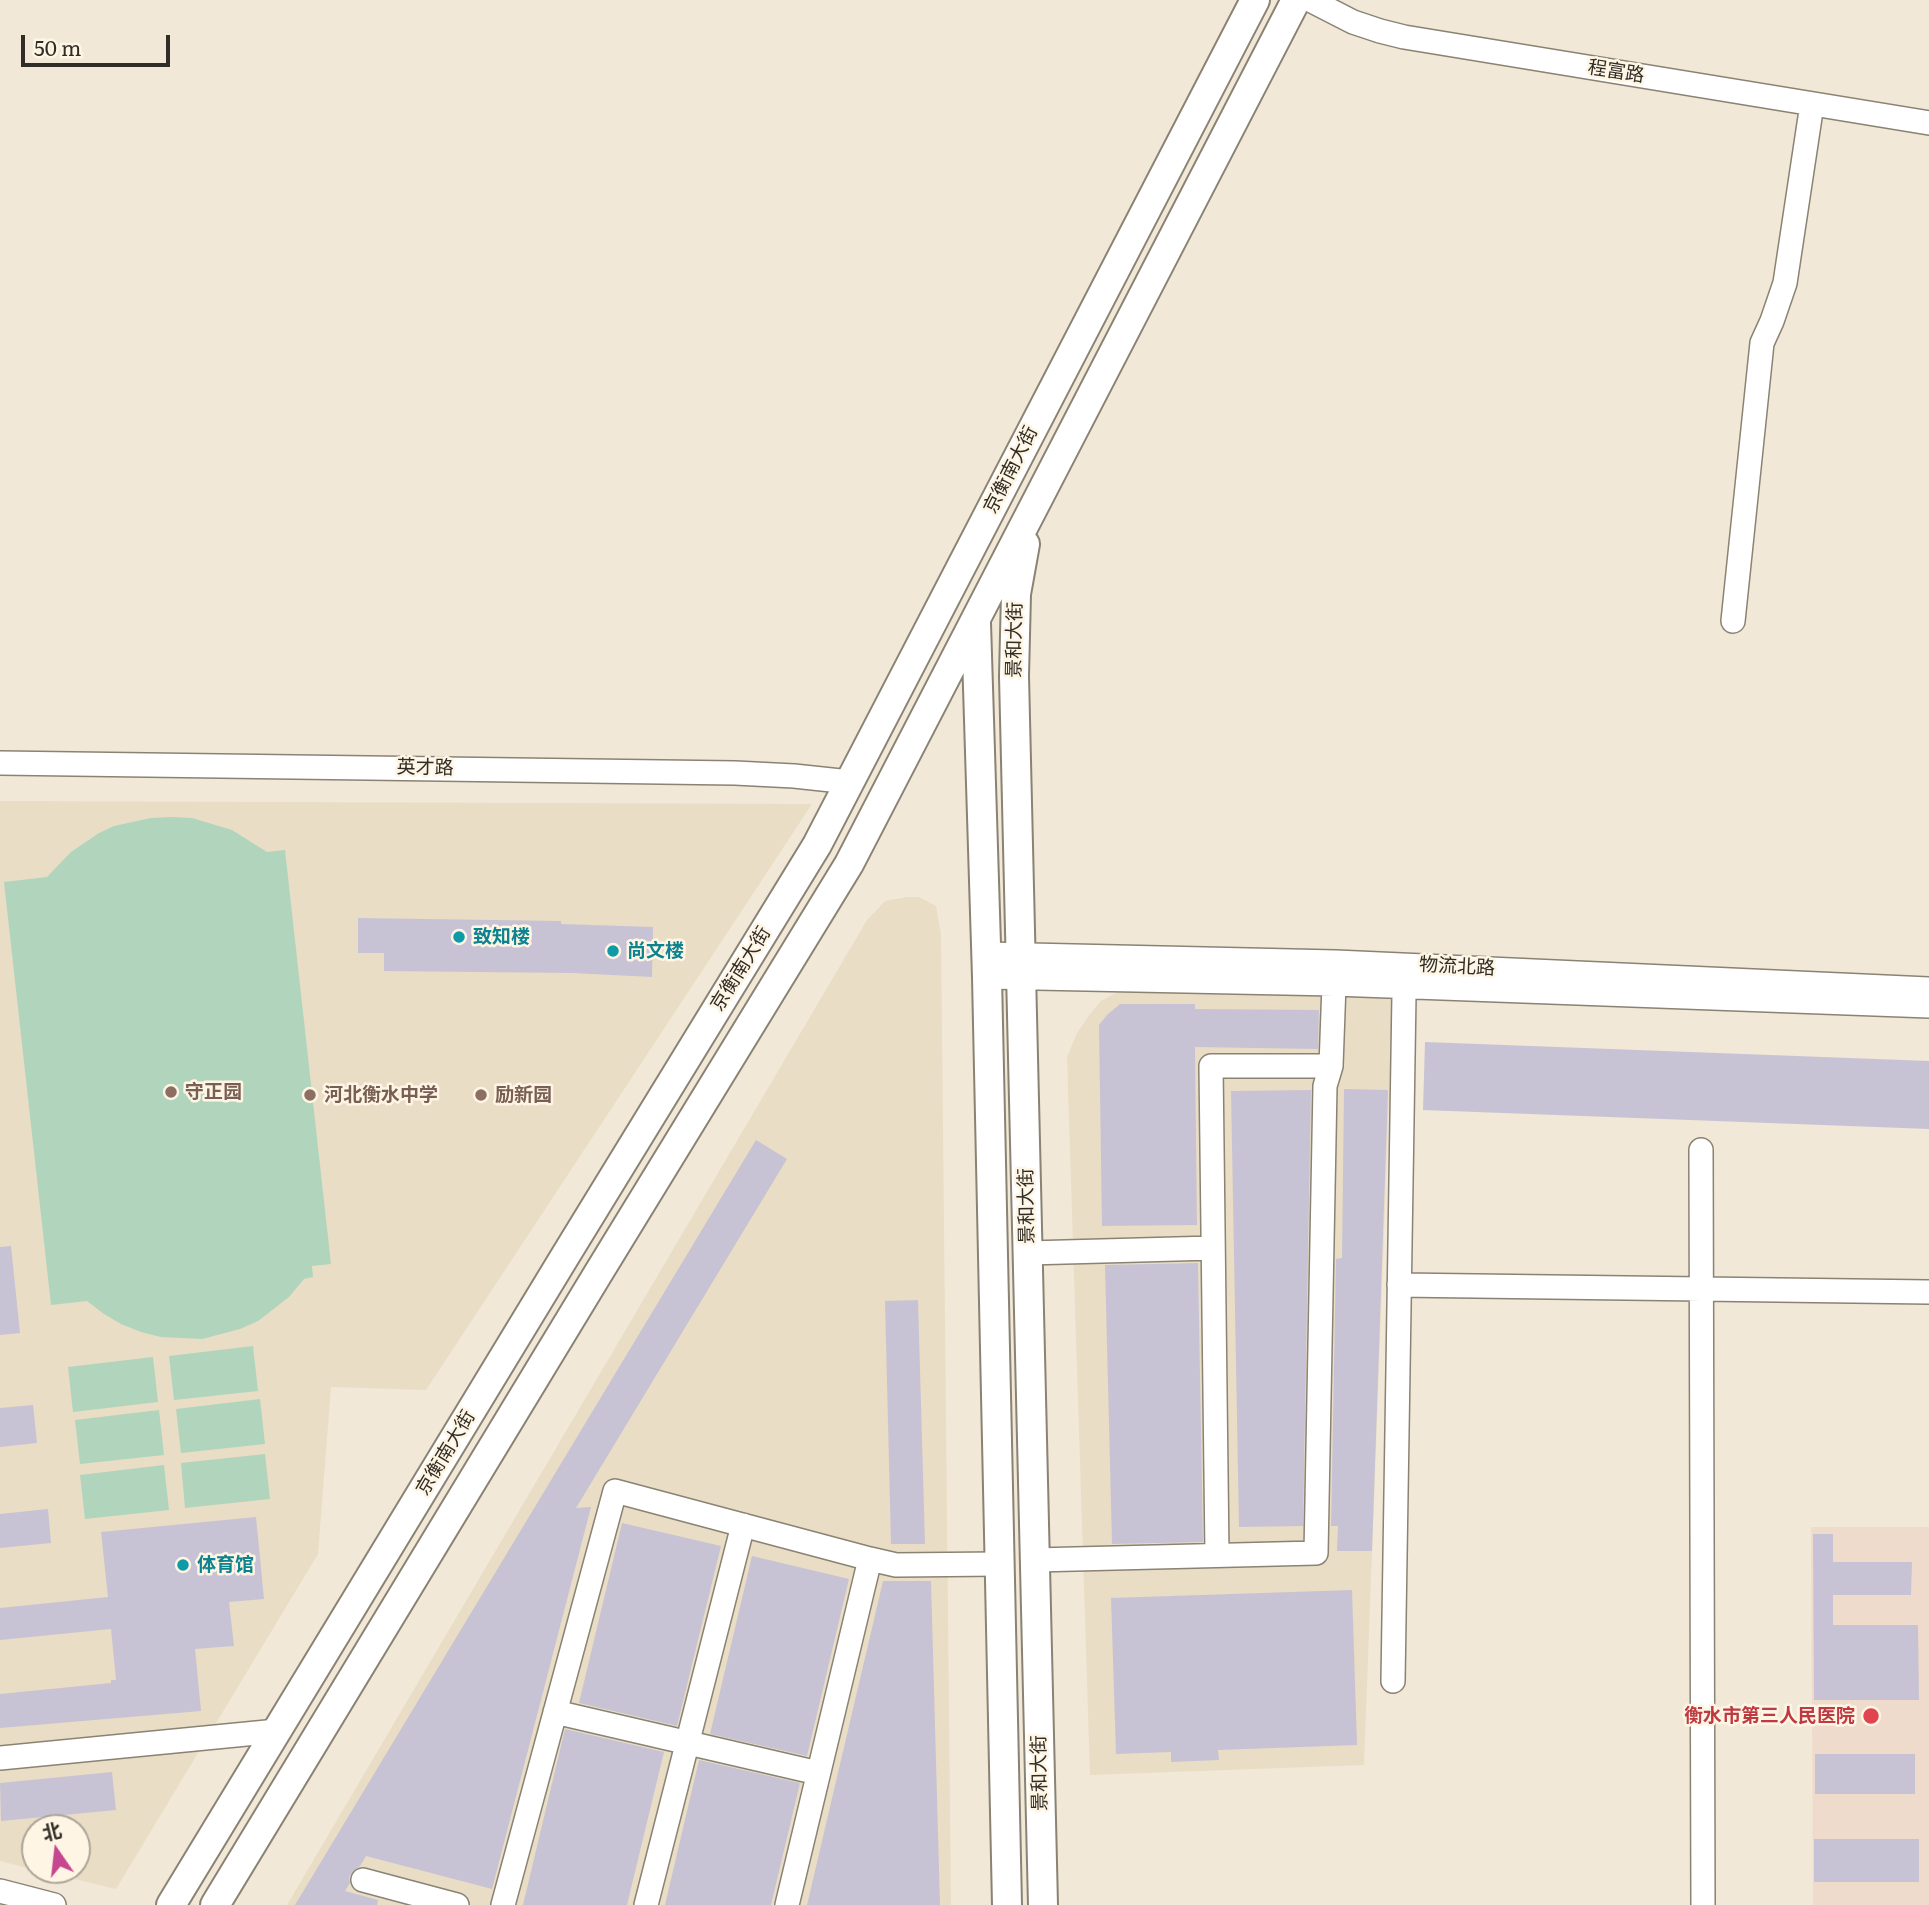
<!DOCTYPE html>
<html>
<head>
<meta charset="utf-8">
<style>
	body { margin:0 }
	#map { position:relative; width:1929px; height:1905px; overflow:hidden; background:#f1e8d7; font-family:Literata,"Noto Sans SC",serif }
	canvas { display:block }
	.north { position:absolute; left:21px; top:1814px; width:70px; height:70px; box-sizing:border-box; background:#fef5e4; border:2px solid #aca598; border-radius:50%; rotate:346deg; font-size:19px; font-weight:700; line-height:28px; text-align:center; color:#302d26 }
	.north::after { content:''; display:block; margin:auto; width:24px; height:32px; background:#c74690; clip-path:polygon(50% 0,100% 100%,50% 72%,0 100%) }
	.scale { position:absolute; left:21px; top:35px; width:149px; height:32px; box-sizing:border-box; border:4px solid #302d26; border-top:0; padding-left:9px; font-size:21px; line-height:24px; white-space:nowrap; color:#302d26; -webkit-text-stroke:5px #fef5e4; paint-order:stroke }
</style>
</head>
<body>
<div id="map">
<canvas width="1929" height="1905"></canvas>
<div class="north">北</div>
<div class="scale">50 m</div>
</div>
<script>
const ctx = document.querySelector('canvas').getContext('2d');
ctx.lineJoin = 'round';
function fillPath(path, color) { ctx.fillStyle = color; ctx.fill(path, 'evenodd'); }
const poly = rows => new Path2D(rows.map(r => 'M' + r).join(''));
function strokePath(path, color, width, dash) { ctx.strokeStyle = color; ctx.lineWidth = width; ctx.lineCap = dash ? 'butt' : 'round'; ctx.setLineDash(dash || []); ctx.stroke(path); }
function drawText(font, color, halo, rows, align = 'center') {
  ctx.font = font + ' Literata,"Noto Sans SC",serif'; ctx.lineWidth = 5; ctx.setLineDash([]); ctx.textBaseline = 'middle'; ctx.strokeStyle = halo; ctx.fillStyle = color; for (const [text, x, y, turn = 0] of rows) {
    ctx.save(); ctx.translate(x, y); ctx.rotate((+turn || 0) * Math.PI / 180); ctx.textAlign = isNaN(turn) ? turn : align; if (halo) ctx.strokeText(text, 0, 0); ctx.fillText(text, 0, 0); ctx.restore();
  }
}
const built = poly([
	[0,801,812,804,426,1390,331,1387,318,1554,116,1889,37,1870,77,1870,77,1828,35,1828,35,1870,0,1861],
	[907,897,919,897,936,906,941,934,951,1905,287,1905,867,920,885,901],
	[1118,992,1393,994,1364,1765,1090,1775,1067,1057,1077,1033,1090,1014,1101,1001]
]);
const medical = poly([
	[1811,1527,1929,1527,1929,1905,1813,1905]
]);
const green = poly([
	[172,817,192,818,232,830,267,852,285,850,331,1264,312,1266,313,1277,304,1279,289,1297,258,1321,240,1329,202,1339,161,1337,141,1332,121,1324,104,1314,87,1301,51,1305,4,882,47,877,71,852,99,833,114,826,151,818],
	[253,1346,258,1391,174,1400,169,1356],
	[153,1357,158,1402,73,1412,68,1367],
	[260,1399,265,1444,181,1453,176,1409],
	[159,1410,164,1455,80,1464,75,1420],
	[265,1454,270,1499,185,1508,181,1463],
	[164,1465,169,1510,85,1519,80,1475]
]);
const building = poly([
	[358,918,561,921,561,924,653,927,652,977,572,973,384,971,384,953,358,953],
	[1120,1004,1195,1004,1195,1009,1319,1010,1318,1049,1195,1047,1197,1225,1102,1226,1099,1025,1107,1015],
	[1425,1042,1929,1061,1929,1129,1423,1110],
	[1344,1089,1388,1090,1372,1551,1337,1551,1338,1526,1331,1526,1336,1259,1342,1258],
	[1311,1090,1303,1526,1239,1527,1231,1091],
	[756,1140,787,1159,576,1508,591,1507,492,1889,366,1856,360,1866,353,1871,349,1877,350,1883,345,1891,378,1900,377,1905,295,1905],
	[11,1246,20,1333,0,1335,0,1247],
	[1198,1263,1203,1542,1112,1544,1105,1265],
	[918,1300,925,1544,891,1544,885,1301],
	[33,1405,37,1443,0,1447,0,1408],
	[48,1509,51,1543,0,1548,0,1514],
	[256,1517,264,1599,229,1602,234,1646,195,1649,201,1711,0,1728,0,1694,111,1683,111,1680,116,1680,111,1629,0,1640,0,1608,108,1597,101,1532],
	[622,1523,721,1546,677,1726,579,1703],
	[1813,1534,1833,1534,1833,1562,1912,1562,1911,1595,1833,1595,1833,1625,1918,1625,1919,1700,1814,1700],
	[752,1556,849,1579,807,1756,710,1734],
	[883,1581,931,1581,940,1905,807,1905],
	[1352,1590,1357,1745,1218,1750,1219,1760,1171,1762,1171,1752,1116,1754,1111,1598],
	[565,1729,664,1752,627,1905,523,1905],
	[1815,1754,1915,1754,1915,1794,1815,1794],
	[699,1760,800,1783,771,1905,665,1905],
	[112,1772,116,1810,1,1821,0,1783],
	[1814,1839,1919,1839,1919,1882,1814,1882]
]);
const minor = poly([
	[1310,0,1353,22,1380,31,1404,37,1929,123],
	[1733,621,1762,343,1772,321,1785,283,1812,104],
	[0,763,735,773,794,776,850,782],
	[986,954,1336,962,1929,989],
	[987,977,1334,984,1929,1006],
	[1701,1150,1703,1905],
	[1028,1253,1213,1248],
	[1399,1285,1929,1292],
	[1217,1555,1211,1066,1331,1066],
	[870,1559,896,1565,999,1564],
	[1035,1560,1316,1553,1325,1086,1331,1066,1334,984],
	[1393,1681,1404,994],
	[555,1712,818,1773],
	[0,1758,277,1731],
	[363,1880,457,1905],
	[0,1891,54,1905],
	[503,1905,615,1491,870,1559,787,1905],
	[646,1905,743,1525]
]);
const major = poly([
	[1025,544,1016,594,1014,676,1043,1905],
	[976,623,987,977,1007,1905],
	[171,1905,567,1253,817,845,1255,0],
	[215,1905,599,1272,849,864,1296,0]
]);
const markers = [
	[459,937,7,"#0f9aa8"],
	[613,951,7,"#0f9aa8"],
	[171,1092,7,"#8d6e63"],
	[310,1095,7,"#8d6e63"],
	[481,1095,7,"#8d6e63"],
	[183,1565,7,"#0f9aa8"],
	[1871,1716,9,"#e0444e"]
];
const streetNames = [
	["程富路",1616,72,9],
	["京衡南大街",1011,470,-63],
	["景和大街",1015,640,-89],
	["英才路",425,768,1],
	["物流北路",1457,967,3],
	["京衡南大街",741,969,-58],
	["景和大街",1027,1206,-91],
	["京衡南大街",446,1453,-59],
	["景和大街",1040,1773,-91]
];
const cultureNames = [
	["致知楼",473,937],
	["尚文楼",627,951],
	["体育馆",197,1565]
];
const educationNames = [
	["守正园",185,1092],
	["河北衡水中学",324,1095],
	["励新园",495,1095]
];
const healthNames = [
	["衡水市第三人民医院",1855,1716]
];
fillPath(built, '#e9ddc5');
fillPath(medical, '#efdbcc');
fillPath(green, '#b0d5bc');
fillPath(building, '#c7c3d4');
strokePath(minor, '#8a8273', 26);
strokePath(major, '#8a8273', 32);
strokePath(minor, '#fff', 23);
strokePath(major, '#fff', 28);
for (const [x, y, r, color] of markers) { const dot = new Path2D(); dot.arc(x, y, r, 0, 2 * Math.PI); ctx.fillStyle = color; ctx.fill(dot); strokePath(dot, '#fef5e4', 2.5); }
drawText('19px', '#302d26', '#fef5e4', streetNames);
drawText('bold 19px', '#0d838f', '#fef5e4', cultureNames, 'left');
drawText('bold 19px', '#785e54', '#fef5e4', educationNames, 'left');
drawText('bold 19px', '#be3a42', '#fef5e4', healthNames, 'right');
</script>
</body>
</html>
